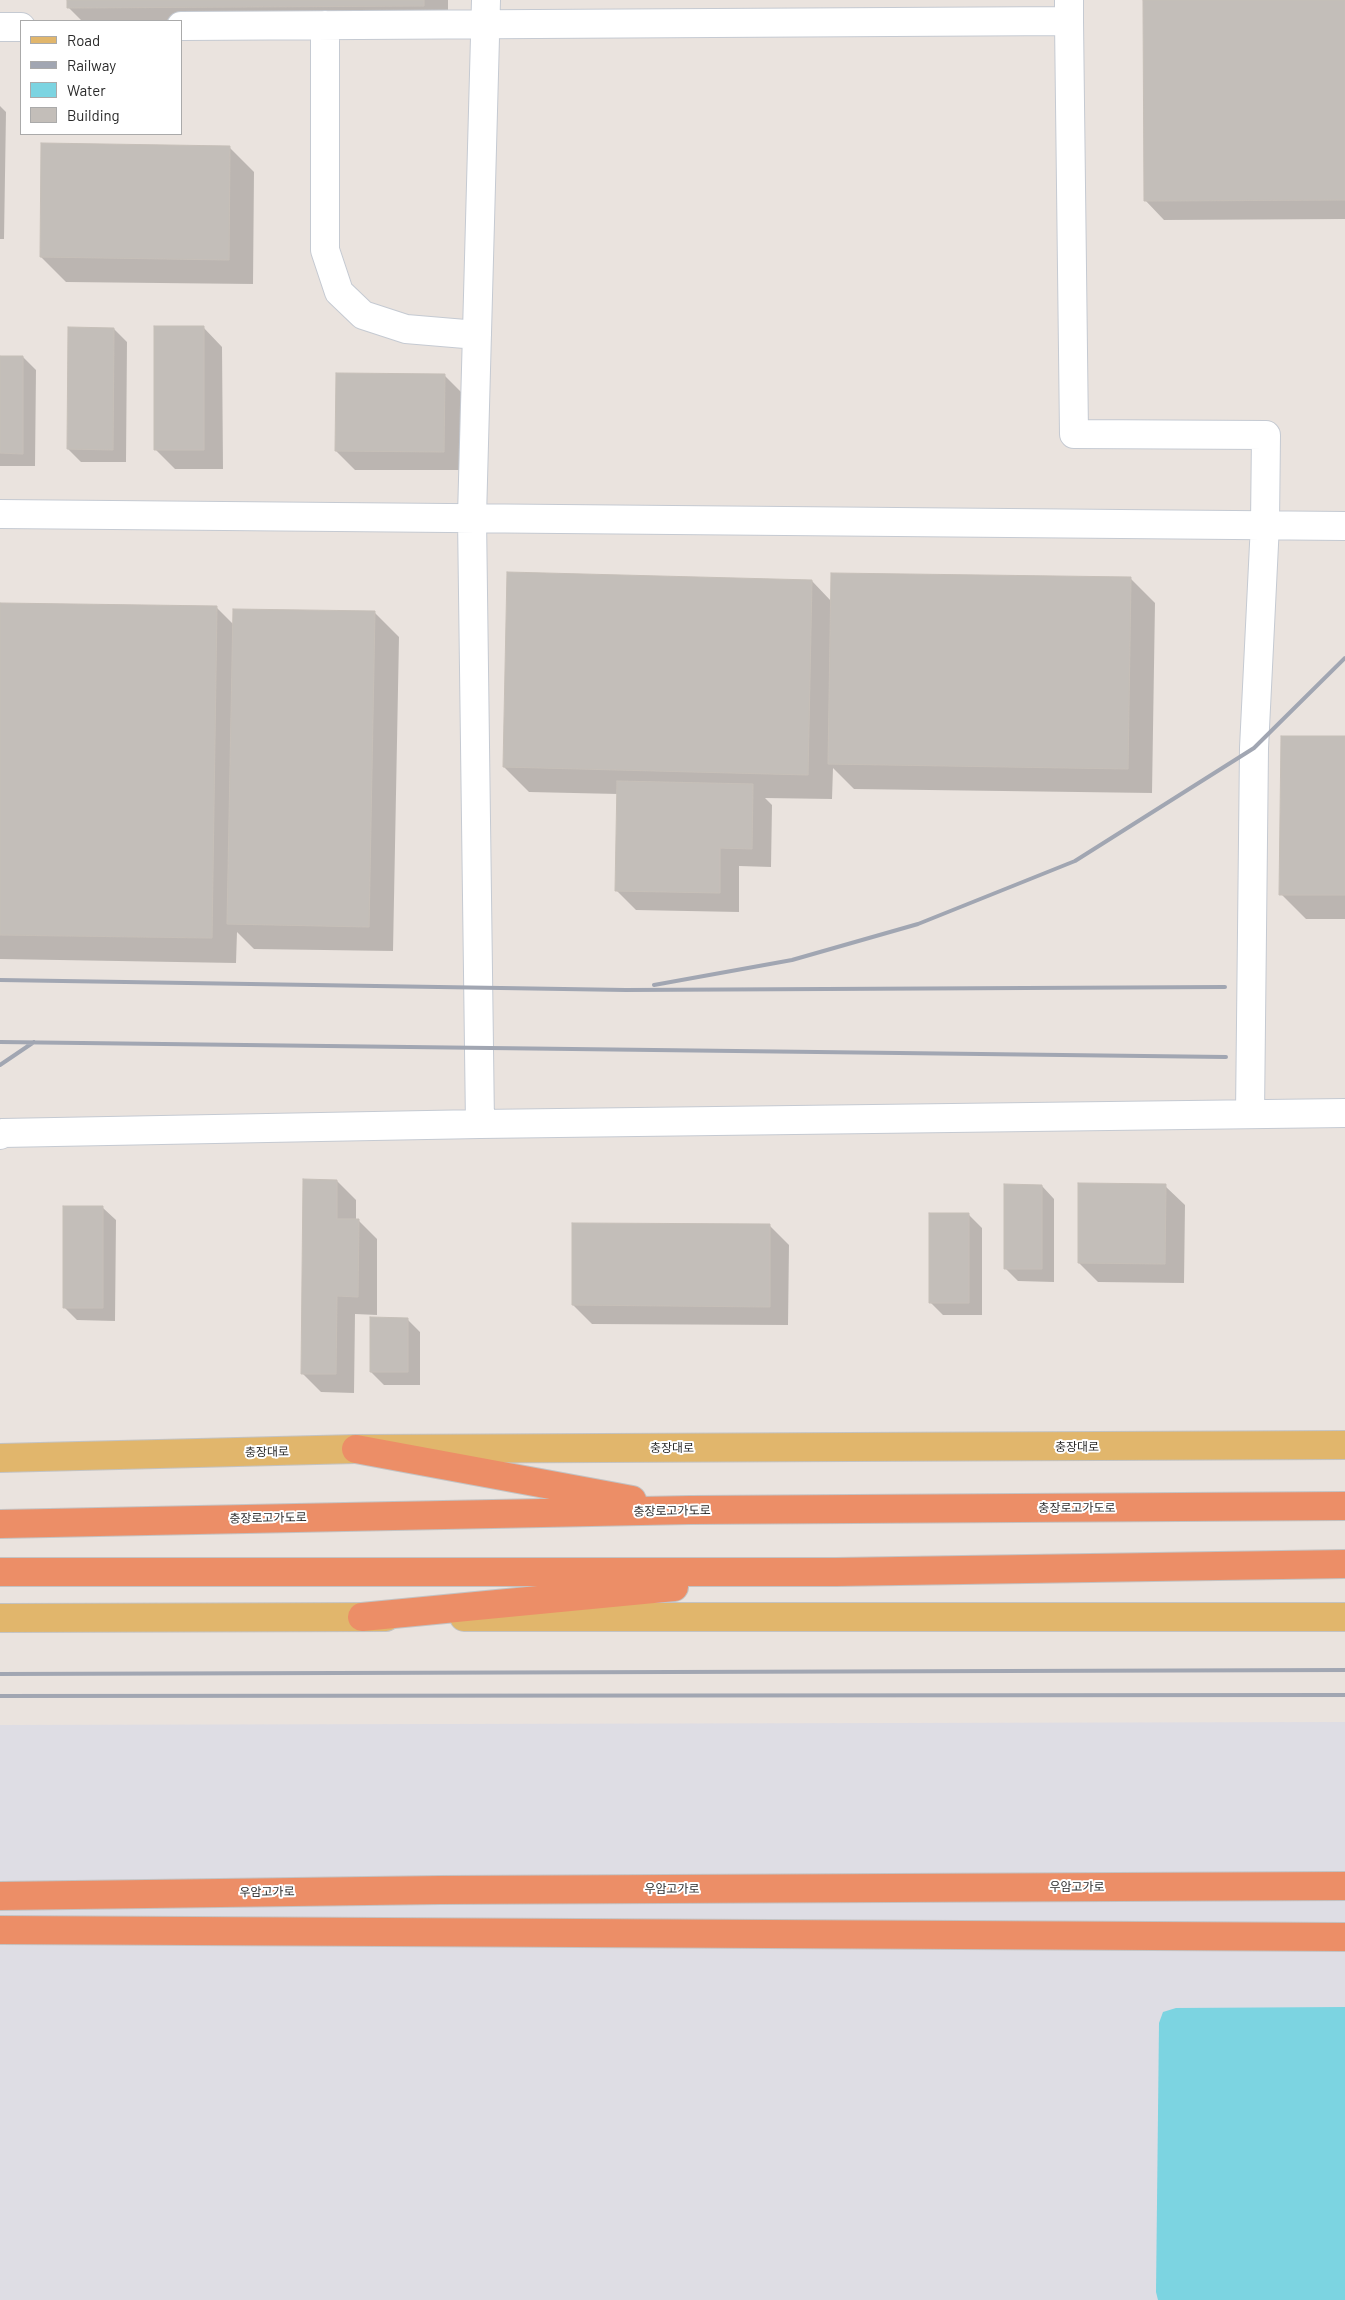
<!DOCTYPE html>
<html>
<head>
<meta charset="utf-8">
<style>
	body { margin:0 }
	#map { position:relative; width:1345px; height:2300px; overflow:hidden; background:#eae3de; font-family:Barlow,sans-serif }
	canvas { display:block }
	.legend { position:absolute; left:20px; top:20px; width:162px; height:115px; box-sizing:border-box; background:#fff; border:1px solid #aaa; margin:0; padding:6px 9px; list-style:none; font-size:15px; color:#2a2a2a }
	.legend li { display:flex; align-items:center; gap:10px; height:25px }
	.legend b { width:25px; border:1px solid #aaa }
</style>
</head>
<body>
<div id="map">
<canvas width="1345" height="2300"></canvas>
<ul class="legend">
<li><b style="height:6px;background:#e1b66c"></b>Road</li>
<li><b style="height:6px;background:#a1a6b2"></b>Railway</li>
<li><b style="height:14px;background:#7cd4e1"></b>Water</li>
<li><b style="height:14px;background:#c3beb9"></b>Building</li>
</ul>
</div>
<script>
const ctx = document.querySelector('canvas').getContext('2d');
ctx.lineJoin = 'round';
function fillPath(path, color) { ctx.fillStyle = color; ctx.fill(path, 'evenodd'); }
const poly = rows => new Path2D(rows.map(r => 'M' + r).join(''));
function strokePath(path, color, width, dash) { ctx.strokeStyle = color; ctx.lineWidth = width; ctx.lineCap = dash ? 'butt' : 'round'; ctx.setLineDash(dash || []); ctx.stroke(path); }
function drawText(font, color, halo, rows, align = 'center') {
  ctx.font = font + ' Barlow,"Noto Sans KR",sans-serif'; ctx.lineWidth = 4; ctx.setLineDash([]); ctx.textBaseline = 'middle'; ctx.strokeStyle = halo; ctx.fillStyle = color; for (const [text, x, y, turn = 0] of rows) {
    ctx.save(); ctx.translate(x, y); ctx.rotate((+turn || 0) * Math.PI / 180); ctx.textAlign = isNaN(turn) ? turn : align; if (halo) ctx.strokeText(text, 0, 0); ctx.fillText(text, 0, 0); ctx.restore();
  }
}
const industrial = poly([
	[1345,1722,1345,2008,1160,2300,0,2300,0,1725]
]);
const water = poly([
	[1345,2007,1345,2300,1158,2300,1156,2292,1159,2023,1163,2012,1176,2008]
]);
const shadow = poly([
	[68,0,448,0,448,30,181,21,82,21,68,7],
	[1144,0,1345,0,1345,219,1164,220,1145,200],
	[0,106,6,112,4,239,0,239],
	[230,148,254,172,253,284,66,282,41,257],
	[203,327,222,347,223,469,175,469,156,450],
	[114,329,127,342,126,462,81,462,68,449],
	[0,357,23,357,36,370,35,466,0,466],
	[444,375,463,394,463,470,355,470,336,451],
	[1130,578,1155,603,1152,793,854,789,833,768,832,799,765,798,772,805,771,867,739,866,739,912,636,910,616,890,618,794,529,792,504,767,812,581,831,601],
	[0,604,216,607,234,625,374,612,399,637,393,951,254,949,237,932,236,963,0,959],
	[1345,738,1345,919,1306,919,1281,894],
	[337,1181,356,1200,356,1220,358,1220,377,1239,377,1315,355,1314,354,1393,321,1392,302,1373],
	[1042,1186,1054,1199,1054,1282,1018,1281,1005,1268],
	[1165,1186,1185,1205,1184,1283,1098,1282,1079,1263],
	[103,1208,116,1220,115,1321,77,1320,64,1307],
	[969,1215,982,1228,982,1315,943,1315,930,1302],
	[770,1226,789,1245,788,1325,592,1324,573,1305],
	[407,1319,420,1332,420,1385,384,1385,371,1372]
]);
const building = poly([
	[67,0,424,0,424,6,67,8,67,0],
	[1143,0,1345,0,1345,200,1144,201,1143,0],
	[41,143,230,146,229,260,40,257,41,143],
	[154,326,204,326,204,450,154,450,154,326],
	[68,327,114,328,113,450,67,449,68,327],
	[0,356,23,356,23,454,0,453,0,356],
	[336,373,445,374,444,452,335,451,336,373],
	[507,572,812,580,808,775,503,767,507,572],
	[831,573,1131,577,1128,769,828,764,831,573],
	[0,603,217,606,212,938,0,935,0,603],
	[233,609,375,611,369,927,227,924,233,609],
	[1281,736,1345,736,1345,895,1279,895,1281,736],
	[617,781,753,784,752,849,720,848,720,893,615,891,617,781],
	[303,1179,337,1180,337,1219,359,1219,358,1297,337,1296,336,1374,301,1374,303,1179],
	[1078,1183,1166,1184,1165,1264,1078,1263,1078,1183],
	[1004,1184,1042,1185,1042,1269,1004,1269,1004,1184],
	[63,1206,103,1206,103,1308,63,1308,63,1206],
	[929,1213,969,1213,969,1303,929,1303,929,1213],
	[572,1223,770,1224,770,1307,572,1305,572,1223],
	[370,1317,408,1318,408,1372,370,1372,370,1317]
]);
const minor = poly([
	[486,0,472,517,480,1124,1345,1113],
	[1069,21,1074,434,1266,435,1265,524,1254,748,1250,1114],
	[325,25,325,250,339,292,363,315,406,329,477,335],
	[181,26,1069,21,1069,0],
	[0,27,21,27],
	[0,514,1345,526],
	[0,1135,2,1133,480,1124]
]);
const major = poly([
	[0,1458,356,1449,1345,1445],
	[464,1617,1345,1617],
	[0,1618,386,1617]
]);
const highway = poly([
	[356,1449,632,1500],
	[0,1524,690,1510,1345,1506],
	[0,1572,836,1572,1345,1564],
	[362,1617,674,1587],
	[0,1896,440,1890,1345,1886],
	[0,1930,1345,1937]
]);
const rail = poly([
	[0,980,626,990,1225,987],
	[654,985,792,960,918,924,1075,861,1254,748,1345,658],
	[0,1042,1226,1057],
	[0,1065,34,1042],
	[0,1674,1345,1670],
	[0,1696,1345,1695]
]);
const streetNames = [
	["충장대로",1077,1447],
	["충장대로",672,1448],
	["충장대로",267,1452,-1],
	["충장로고가도로",1077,1508],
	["충장로고가도로",672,1511,-1],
	["충장로고가도로",268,1518,-1],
	["우암고가로",1077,1887],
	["우암고가로",672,1889],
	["우암고가로",267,1892,-1]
];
fillPath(industrial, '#dedde4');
fillPath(water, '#7cd4e1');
fillPath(shadow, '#0003');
fillPath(building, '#c3beb9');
strokePath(building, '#c6bfb8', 1);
strokePath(minor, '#c5cad2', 30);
strokePath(major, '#c3c3c3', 30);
strokePath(highway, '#c3c3c3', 30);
strokePath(minor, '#fff', 28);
strokePath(major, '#e1b66c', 28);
strokePath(highway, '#ec8e67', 28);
strokePath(rail, '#a1a6b2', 4);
drawText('12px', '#2a2a2a', '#fff', streetNames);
</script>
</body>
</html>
